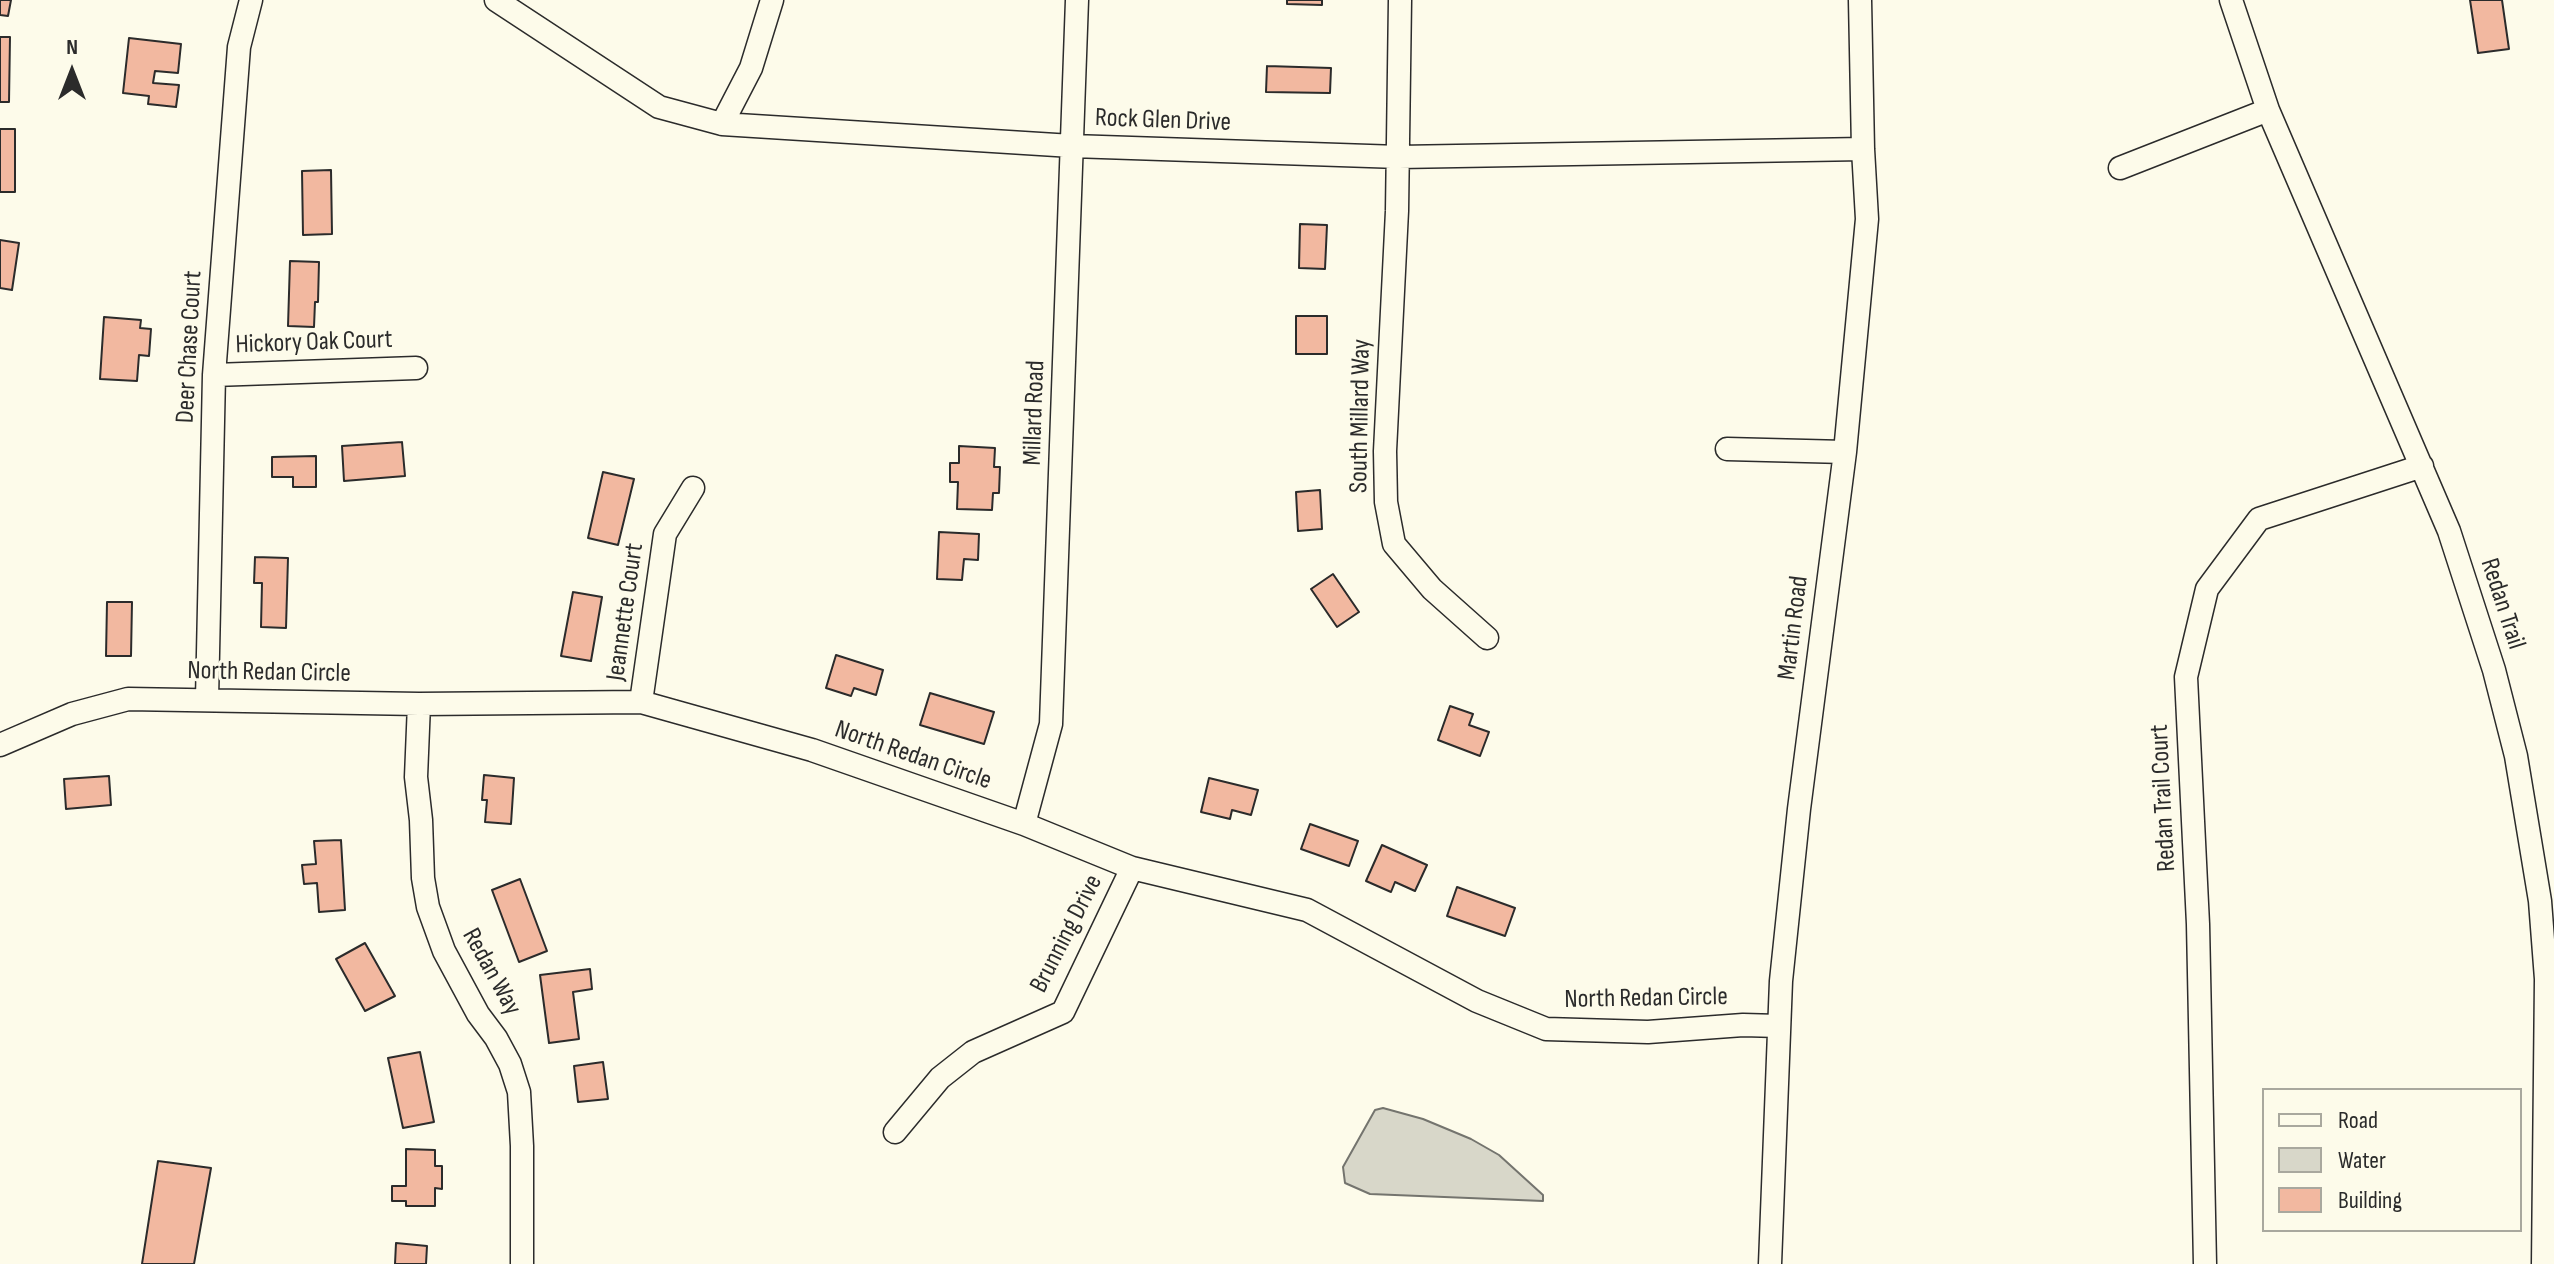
<!DOCTYPE html>
<html>
<head>
<meta charset="utf-8">
<style>
	body { margin:0 }
	#map { position:relative; width:2554px; height:1264px; overflow:hidden; background:#fdfbea; font-family:"Sofia Sans Condensed",sans-serif }
	canvas { display:block }
	.legend { position:absolute; left:2262px; top:1088px; width:260px; height:144px; box-sizing:border-box; background:#fdfbea; border:2px solid #a9a89e; margin:0; padding:10px 14px; list-style:none; font-size:24px; color:#2b2b2b }
	.legend li { display:flex; align-items:center; gap:16px; height:40px }
	.legend b { width:40px; border:2px solid #a9a89e }
	.north { position:absolute; left:32px; top:32px; width:80px; height:80px; -webkit-text-stroke:6px #fdfbea; paint-order:stroke; rotate:0deg; font-size:22px; font-weight:700; line-height:32px; text-align:center; color:#2b2b2b }
	.north::after { content:''; display:block; margin:auto; width:28px; height:36px; background:#2b2b2b; clip-path:polygon(50% 0,100% 100%,50% 72%,0 100%) }
</style>
</head>
<body>
<div id="map">
<canvas width="2554" height="1264"></canvas>
<ul class="legend">
<li><b style="height:10px;background:#fdfbea"></b>Road</li>
<li><b style="height:22px;background:#d8d7c9"></b>Water</li>
<li><b style="height:22px;background:#f2b8a0"></b>Building</li>
</ul>
<div class="north">N</div>
</div>
<script>
const ctx = document.querySelector('canvas').getContext('2d');
ctx.lineJoin = 'round';
function fillPath(path, color) { ctx.fillStyle = color; ctx.fill(path, 'evenodd'); }
const poly = rows => new Path2D(rows.map(r => 'M' + r).join(''));
function strokePath(path, color, width, dash) { ctx.strokeStyle = color; ctx.lineWidth = width; ctx.lineCap = dash ? 'butt' : 'round'; ctx.setLineDash(dash || []); ctx.stroke(path); }
function drawText(font, color, halo, rows, align = 'center') {
  ctx.font = font + ' "Sofia Sans Condensed",sans-serif'; ctx.lineWidth = 6; ctx.setLineDash([]); ctx.textBaseline = 'middle'; ctx.strokeStyle = halo; ctx.fillStyle = color; for (const [text, x, y, turn = 0] of rows) {
    ctx.save(); ctx.translate(x, y); ctx.rotate((+turn || 0) * Math.PI / 180); ctx.textAlign = isNaN(turn) ? turn : align; if (halo) ctx.strokeText(text, 0, 0); ctx.fillText(text, 0, 0); ctx.restore();
  }
}
const water = poly([
	[1383,1108,1423,1119,1471,1139,1499,1155,1543,1195,1543,1201,1370,1194,1345,1183,1343,1167,1375,1110,1383,1108]
]);
const building = poly([
	[0,0,11,0,8,16,0,15,0,0],
	[1287,0,1322,0,1322,5,1287,4,1287,0],
	[2470,0,2502,0,2509,49,2478,53,2470,0],
	[0,37,10,37,9,102,0,102,0,37],
	[129,38,181,44,178,73,155,71,153,83,179,85,176,107,148,104,149,96,123,93,129,38],
	[1267,66,1331,68,1330,93,1266,92,1267,66],
	[0,129,15,129,15,192,0,192,0,129],
	[331,170,332,234,303,235,302,171,331,170],
	[1300,224,1327,225,1325,269,1299,268,1300,224],
	[0,240,19,243,12,290,0,288,0,240],
	[290,261,319,262,318,302,315,302,314,327,288,326,290,261],
	[1296,316,1327,316,1327,354,1296,354,1296,316],
	[104,317,141,320,140,328,151,329,149,356,139,355,137,381,100,379,104,317],
	[402,442,405,476,344,481,342,446,402,442],
	[959,446,995,448,994,467,1000,467,999,493,993,493,992,510,957,509,958,482,950,482,950,463,959,463,959,446],
	[316,456,316,487,293,487,293,477,272,477,272,457,316,456],
	[603,472,634,479,618,545,588,538,603,472],
	[1320,490,1322,529,1298,531,1296,492,1320,490],
	[939,532,979,534,978,560,964,559,962,580,937,579,939,532],
	[255,557,288,558,286,628,261,627,262,583,254,583,255,557],
	[1333,574,1359,612,1337,627,1311,589,1333,574],
	[573,592,602,597,591,661,561,656,573,592],
	[107,602,132,602,131,656,106,656,107,602],
	[836,655,883,670,876,695,854,688,851,696,826,688,836,655],
	[930,693,994,712,984,744,920,725,930,693],
	[1450,706,1473,714,1469,725,1489,732,1480,756,1438,740,1450,706],
	[484,775,514,778,511,824,485,822,487,800,482,800,484,775],
	[109,776,111,805,66,809,64,779,109,776],
	[1209,778,1258,790,1251,815,1232,810,1230,819,1201,812,1209,778],
	[1310,824,1358,841,1349,866,1301,849,1310,824],
	[341,840,345,910,319,912,317,883,304,884,302,865,316,864,314,841,341,840],
	[1382,845,1427,865,1415,891,1395,882,1391,892,1366,881,1382,845],
	[520,879,547,951,519,962,492,890,520,879],
	[1457,887,1515,908,1505,936,1447,916,1457,887],
	[365,943,395,996,365,1011,336,959,365,943],
	[590,969,592,989,573,992,579,1039,549,1043,540,975,590,969],
	[420,1052,434,1122,403,1128,388,1058,420,1052],
	[603,1062,608,1099,578,1102,574,1066,603,1062],
	[406,1149,435,1150,435,1166,442,1166,442,1189,435,1188,435,1206,406,1206,406,1201,392,1201,392,1186,406,1186,406,1149],
	[158,1161,211,1168,194,1264,142,1264,158,1161],
	[396,1243,427,1246,426,1264,395,1264,396,1243]
]);
const minor = poly([
	[496,0,659,107,722,124,1072,146,1399,157,1863,149],
	[1400,0,1397,211,1385,451,1386,502,1394,544,1432,589,1487,638],
	[2231,0,2268,110,2449,531,2494,670,2516,756,2540,901,2546,979,2543,1264],
	[722,124,751,68,772,0],
	[2120,168,2268,110],
	[214,375,416,368],
	[1727,449,1845,452],
	[207,699,214,375,239,47,251,0],
	[641,702,665,534,693,488],
	[419,704,416,777,421,820,423,878,428,907,444,951,478,1014,496,1038,510,1064,519,1092,522,1146,522,1264],
	[0,745,72,714,128,699,419,704,641,702,812,750,1024,824,1132,868,1307,910,1477,1001,1546,1029,1648,1032,1743,1025,1779,1026],
	[1024,824,1051,724,1077,0],
	[895,1132,940,1078,973,1052,1063,1012,1132,868],
	[1770,1264,1781,981,1799,809,1845,452,1867,219,1863,149,1860,0],
	[2205,1264,2198,924,2186,677,2207,589,2259,519,2422,466]
]);
const streetNames = [
	["Rock Glen Drive",1163,121,2],
	["Hickory Oak Court",314,343,-2],
	["Deer Chase Court",190,347,-87],
	["Millard Road",1035,413,-88],
	["South Millard Way",1361,416,-89],
	["Redan Trail",2502,604,72],
	["Jeannette Court",626,612,-82],
	["Martin Road",1794,628,-83],
	["North Redan Circle",269,673,1],
	["North Redan Circle",913,756,19],
	["Redan Trail Court",2164,798,-93],
	["Brunning Drive",1067,934,-63],
	["Redan Way",491,972,61],
	["North Redan Circle",1646,999,-1]
];
fillPath(water, '#d8d7c9');
strokePath(water, '#74746e', 2);
fillPath(building, '#f2b8a0');
strokePath(building, '#2b2b2b', 2);
strokePath(minor, '#2b2b2b', 25);
strokePath(minor, '#fdfbea', 22);
drawText('26px', '#2b2b2b', '#fdfbea', streetNames);
</script>
</body>
</html>
